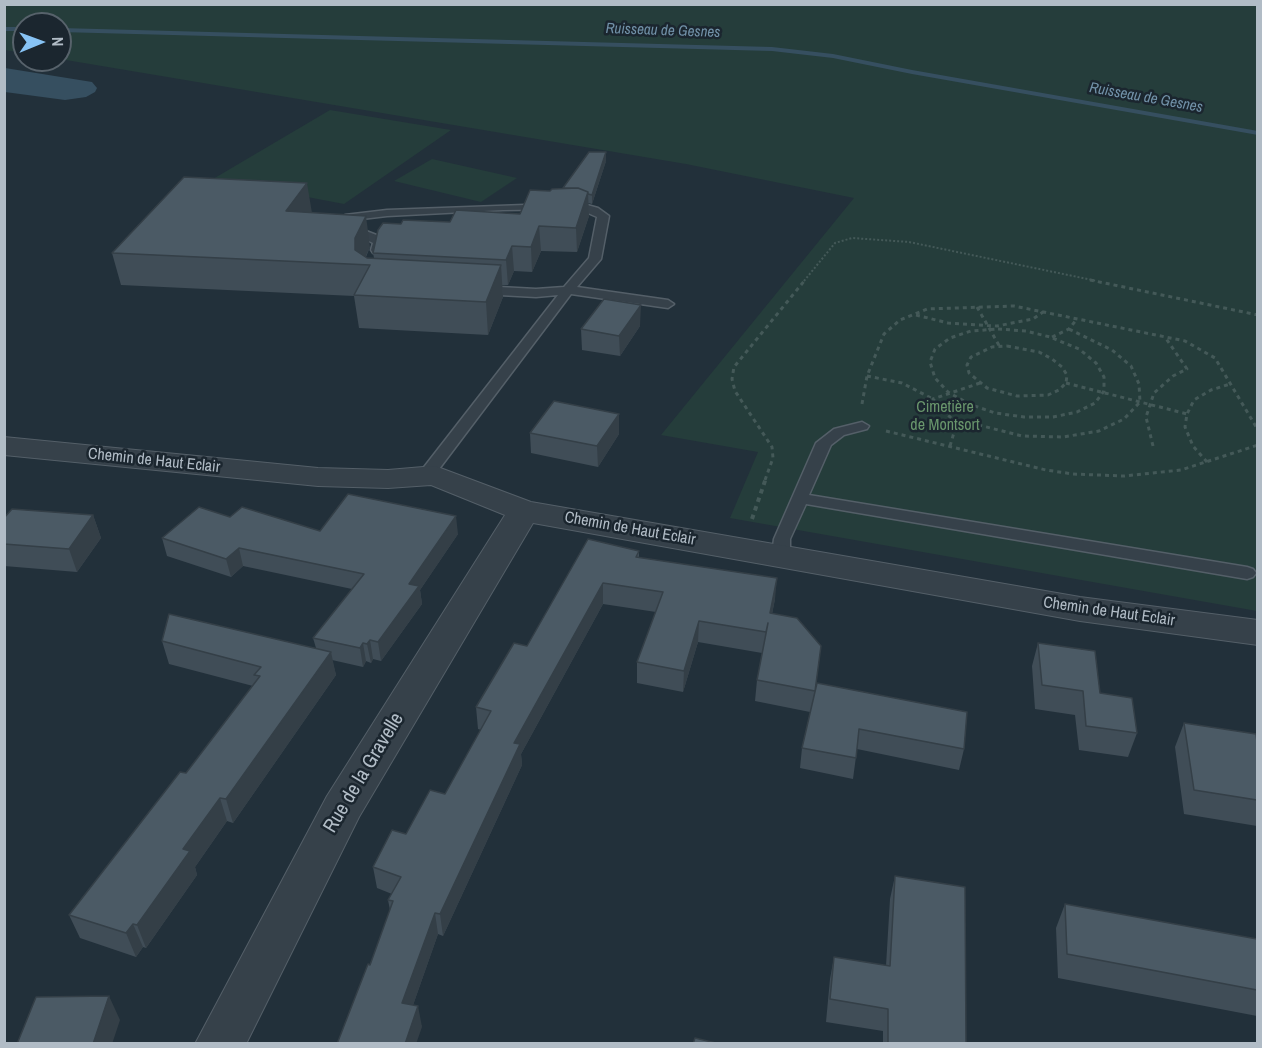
<!DOCTYPE html>
<html>
<head>
<meta charset="utf-8">
<style>
	body { margin:0 }
	#map { position:relative; width:1262px; height:1048px; overflow:hidden; background:#22303a; font-family:"Archivo Narrow",sans-serif }
	canvas { display:block }
	.frame { position:absolute; inset:0; border:6px solid #b1bcc6; pointer-events:none }
	.north { position:absolute; left:12px; top:12px; width:60px; height:60px; box-sizing:border-box; background:#1b262f; border:2px solid #57626b; border-radius:50%; rotate:89deg; font-size:16px; font-weight:700; line-height:24px; text-align:center; color:#b1bcc6 }
	.north::after { content:''; display:block; margin:auto; width:21px; height:27px; background:#87c3f5; clip-path:polygon(50% 0,100% 100%,50% 72%,0 100%) }
</style>
</head>
<body>
<div id="map">
<canvas width="1262" height="1048"></canvas>
<div class="frame"></div>
<div class="north">N</div>
</div>
<script>
const ctx = document.querySelector('canvas').getContext('2d');
ctx.lineJoin = 'round';
function fillPath(path, color) { ctx.fillStyle = color; ctx.fill(path, 'evenodd'); }
const poly = rows => new Path2D(rows.map(r => 'M' + r).join(''));
function strokePath(path, color, width, dash) { ctx.strokeStyle = color; ctx.lineWidth = width; ctx.lineCap = dash ? 'butt' : 'round'; ctx.setLineDash(dash || []); ctx.stroke(path); }
function drawText(font, color, halo, rows, align = 'center') {
  ctx.font = font + ' "Archivo Narrow",sans-serif'; ctx.lineWidth = 5; ctx.setLineDash([]); ctx.textBaseline = 'middle'; ctx.strokeStyle = halo; ctx.fillStyle = color; for (const [text, x, y, turn = 0] of rows) {
    ctx.save(); ctx.translate(x, y); ctx.rotate((+turn || 0) * Math.PI / 180); ctx.textAlign = isNaN(turn) ? turn : align; if (halo) ctx.strokeText(text, 0, 0); ctx.fillText(text, 0, 0); ctx.restore();
  }
}
const green = poly([
	[4,5,1257,5,1257,611,730,518,758,452,661,435,854,198,686,164,60,59,60,24,24,24,24,53,5,50],
	[330,110,451,130,344,204,213,179],
	[432,159,517,178,481,202,394,181]
]);
const water = poly([
	[5,68,92,82,97,88,95,92,86,97,65,100,5,92]
]);
const stream = poly([
	[4,27,24,27,24,31,4,31,4,27],
	[60,28,772,47,833,54,912,70,1258,131,1258,135,912,74,833,58,772,51,60,32,60,28]
]);
const pathFar2 = poly([
	[804,281,835,243,852,238,909,242,1097,281]
]);
const pathFar1 = poly([
	[1090,280,1258,315],
	[977,307,1000,347],
	[916,315,948,323,997,326,1033,319,1043,312],
	[998,329,1026,331,1050,337,1079,349,1096,363,1104,377,1104,391,1095,403,1077,412,1053,417,1024,417,995,413,969,404,948,392,935,378,930,362,935,349,950,338,971,331,998,329],
	[1052,337,1069,329,1077,319],
	[1007,346,1039,352,1052,359,1062,367,1067,375,1066,383,1059,390,1048,395,1017,396,987,388,969,373,967,365,971,357,992,347,1007,346],
	[867,376,902,383,933,399],
	[980,383,933,399,951,418,1022,436,1063,437,1099,431,1124,419,1140,402,1139,384,1131,366,1112,350,1069,329],
	[1066,383,1187,414],
	[862,404,867,376,884,334,900,320,927,309,1014,306,1185,341,1215,358,1258,430],
	[886,431,1046,470,1073,474,1124,476,1181,470,1258,445],
	[950,446,955,429,952,419],
	[1153,446,1146,417,1154,393,1173,376,1187,369,1165,337],
	[1207,462,1193,446,1185,427,1187,414,1194,400,1211,390,1230,384],
	[765,480,773,458,772,447,735,391,732,379,734,367,805,280]
]);
const path = poly([
	[752,519,766,478]
]);
const lane = poly([
	[580,203,598,208,609,216,601,259,577,287,668,300,674,304,668,308,571,294,433,477,421,477,419,474,421,471,558,295,536,297,481,294,475,290,481,286,536,289,564,287,589,258,597,217,579,209,503,210,387,216,345,221,339,218,345,215,387,210,580,203],
	[347,231,366,231,379,236,385,243,383,250,381,253,373,253,371,250,373,243,365,239,343,237,341,235,347,231],
	[862,422,869,426,867,429,844,435,831,445,809,495,1247,567,1253,569,1256,573,1253,577,1247,579,806,504,790,539,790,555,787,559,781,560,775,559,772,555,774,539,816,443,834,429,862,422]
]);
const street = poly([
	[4,437,318,468,388,470,435,466,531,502,1080,597,1258,620,1258,645,1080,621,533,523,359,817,246,1044,195,1044,327,796,505,515,431,485,388,488,318,486,4,455,4,437]
]);
const wall = poly([
	[606,161,592,204,588,203,589,216,577,252,541,251,532,272,514,271,508,285,502,285,503,297,488,335,359,328,354,296,121,285,112,253,312,213,370,247,366,257,367,258,374,258,373,253,401,224,450,222,520,214,550,191,563,188],
	[640,326,620,356,582,350,581,329],
	[619,414,619,434,598,467,531,453,530,433],
	[93,515,101,538,77,572,4,566,4,518],
	[230,517,320,531,458,534,420,590,422,604,381,661,373,659,371,663,366,661,363,667,332,660,336,675,233,823,227,821,195,867,197,875,146,948,143,947,136,957,80,938,69,915,186,773,253,686,169,664,162,641,316,648,313,638,352,589,243,566,231,577,167,556,162,538],
	[639,551,639,557,775,599,772,614,815,690,964,749,959,770,857,749,853,779,800,768,802,748,810,712,755,701,757,680,762,653,698,642,683,692,637,683,637,662,656,612,603,604,521,754,522,765,443,936,438,934,413,1005,422,1027,370,965,390,910,388,900,392,894,377,888,373,867,445,794,481,730,478,729,476,707,527,646],
	[1038,643,1100,693,1137,733,1128,757,1079,750,1075,715,1035,709,1032,666],
	[1184,723,1257,742,1257,826,1184,814,1175,747],
	[895,876,966,1044,883,1044,883,1031,826,1022,830,979,834,957,886,966,890,899],
	[1065,904,1257,939,1257,1016,1058,978,1056,928]
]);
const shadedWall = poly([
	[606,152,606,161,592,204,592,195],
	[307,183,312,213,286,211],
	[588,192,589,216,577,252,576,228],
	[366,216,370,247,362,264,355,250,355,238],
	[539,226,541,251,532,272,531,247],
	[512,246,514,271,508,285,506,260],
	[501,265,503,297,488,335,486,302],
	[641,305,640,326,620,356,619,336],
	[619,414,619,434,598,467,597,446],
	[93,515,101,538,77,572,69,549],
	[456,516,458,534,420,590,422,604,381,661,378,642,409,584],
	[239,548,243,566,231,577,226,559],
	[777,578,775,599,768,634,770,613],
	[603,583,603,604,521,754,522,765,443,936,440,914,514,743],
	[699,621,698,642,683,692,684,671],
	[370,640,373,659,371,663,367,644],
	[363,643,366,661,363,667,360,648],
	[331,652,336,675,233,823,226,799],
	[220,798,227,821,195,867,197,875,146,948,137,925,183,849],
	[435,913,438,934,406,1025,402,1003],
	[133,924,143,947,136,957,126,933],
	[109,996,120,1020,112,1044,93,1044],
	[418,1006,422,1027,416,1044,405,1044]
]);
const building = poly([
	[589,152,606,152,592,195,588,194,588,192,578,188,563,188,589,152],
	[184,177,307,183,286,211,366,216,355,238,355,250,367,258,501,265,486,302,354,295,370,265,112,253,184,177],
	[578,188,588,192,576,228,539,226,531,247,512,246,506,260,373,253,378,230,383,223,401,224,403,220,450,222,456,210,520,214,530,190,550,191,552,189,578,188],
	[604,299,641,305,619,336,581,329,604,299],
	[554,401,619,414,597,446,530,433,554,401],
	[348,494,456,516,409,584,419,586,378,642,370,640,367,644,363,643,360,648,313,638,364,574,239,548,226,559,162,538,199,507,230,517,242,507,320,531,348,494],
	[12,509,93,515,69,549,4,544,4,518,12,509],
	[588,539,639,551,636,557,777,578,770,613,797,618,821,646,815,691,757,680,768,623,766,632,699,621,684,671,637,662,663,592,603,583,514,743,520,744,440,914,435,913,402,1003,418,1006,405,1044,337,1044,368,964,370,965,393,901,388,900,401,877,373,867,392,830,406,834,430,790,445,794,491,711,476,707,514,643,527,646,588,539],
	[169,614,331,652,226,799,220,798,183,849,190,851,137,925,133,924,126,933,69,915,180,772,186,773,260,676,254,675,261,667,162,641,169,614],
	[1038,643,1095,651,1100,693,1132,698,1137,733,1086,726,1083,691,1042,685,1038,643],
	[817,683,967,712,964,749,859,729,856,758,802,748,817,683],
	[1184,723,1256,734,1257,742,1257,800,1194,790,1184,723],
	[895,876,965,887,966,1044,888,1044,888,1009,830,999,834,957,890,966,895,876],
	[1065,904,1257,939,1257,990,1067,954,1065,904],
	[109,996,93,1044,17,1044,36,997,109,996],
	[695,1038,720,1044,693,1044,695,1038]
]);
const farWaternames = [
	["Ruisseau de Gesnes",663,31,2],
	["Ruisseau de Gesnes",1146,98,10]
];
const parkNames = [
	["Cimetière",945,408],
	["de Montsort",945,426]
];
const streetNames = [
	["Chemin de Haut Eclair",154,461,6],
	["Chemin de Haut Eclair",630,529,10],
	["Chemin de Haut Eclair",1109,612,8]
];
const nearStreetnames = [
	["Rue de la Gravelle",364,773,-59]
];
fillPath(green, '#253d3b');
fillPath(water, '#364f60');
fillPath(stream, '#364f60');
strokePath(lane, '#545f68', 3);
strokePath(street, '#545f68', 2);
strokePath(pathFar2, '#445958', 2, [2, 2]);
strokePath(pathFar1, '#445958', 3, [4, 4]);
strokePath(path, '#445958', 4, [4.5, 4.5]);
fillPath(lane, '#36414a');
fillPath(street, '#36414a');
fillPath(wall, '#404d57');
fillPath(shadedWall, '#343f47');
fillPath(building, '#4b5a65');
strokePath(building, '#343f47', 1.5);
drawText('italic 15px', '#7292a9', '#1b262f', farWaternames);
drawText('16px', '#69966c', '#1b262f', parkNames);
drawText('16px', '#b1bcc6', '#1b262f', streetNames);
drawText('20px', '#b1bcc6', '#1b262f', nearStreetnames);
</script>
</body>
</html>
